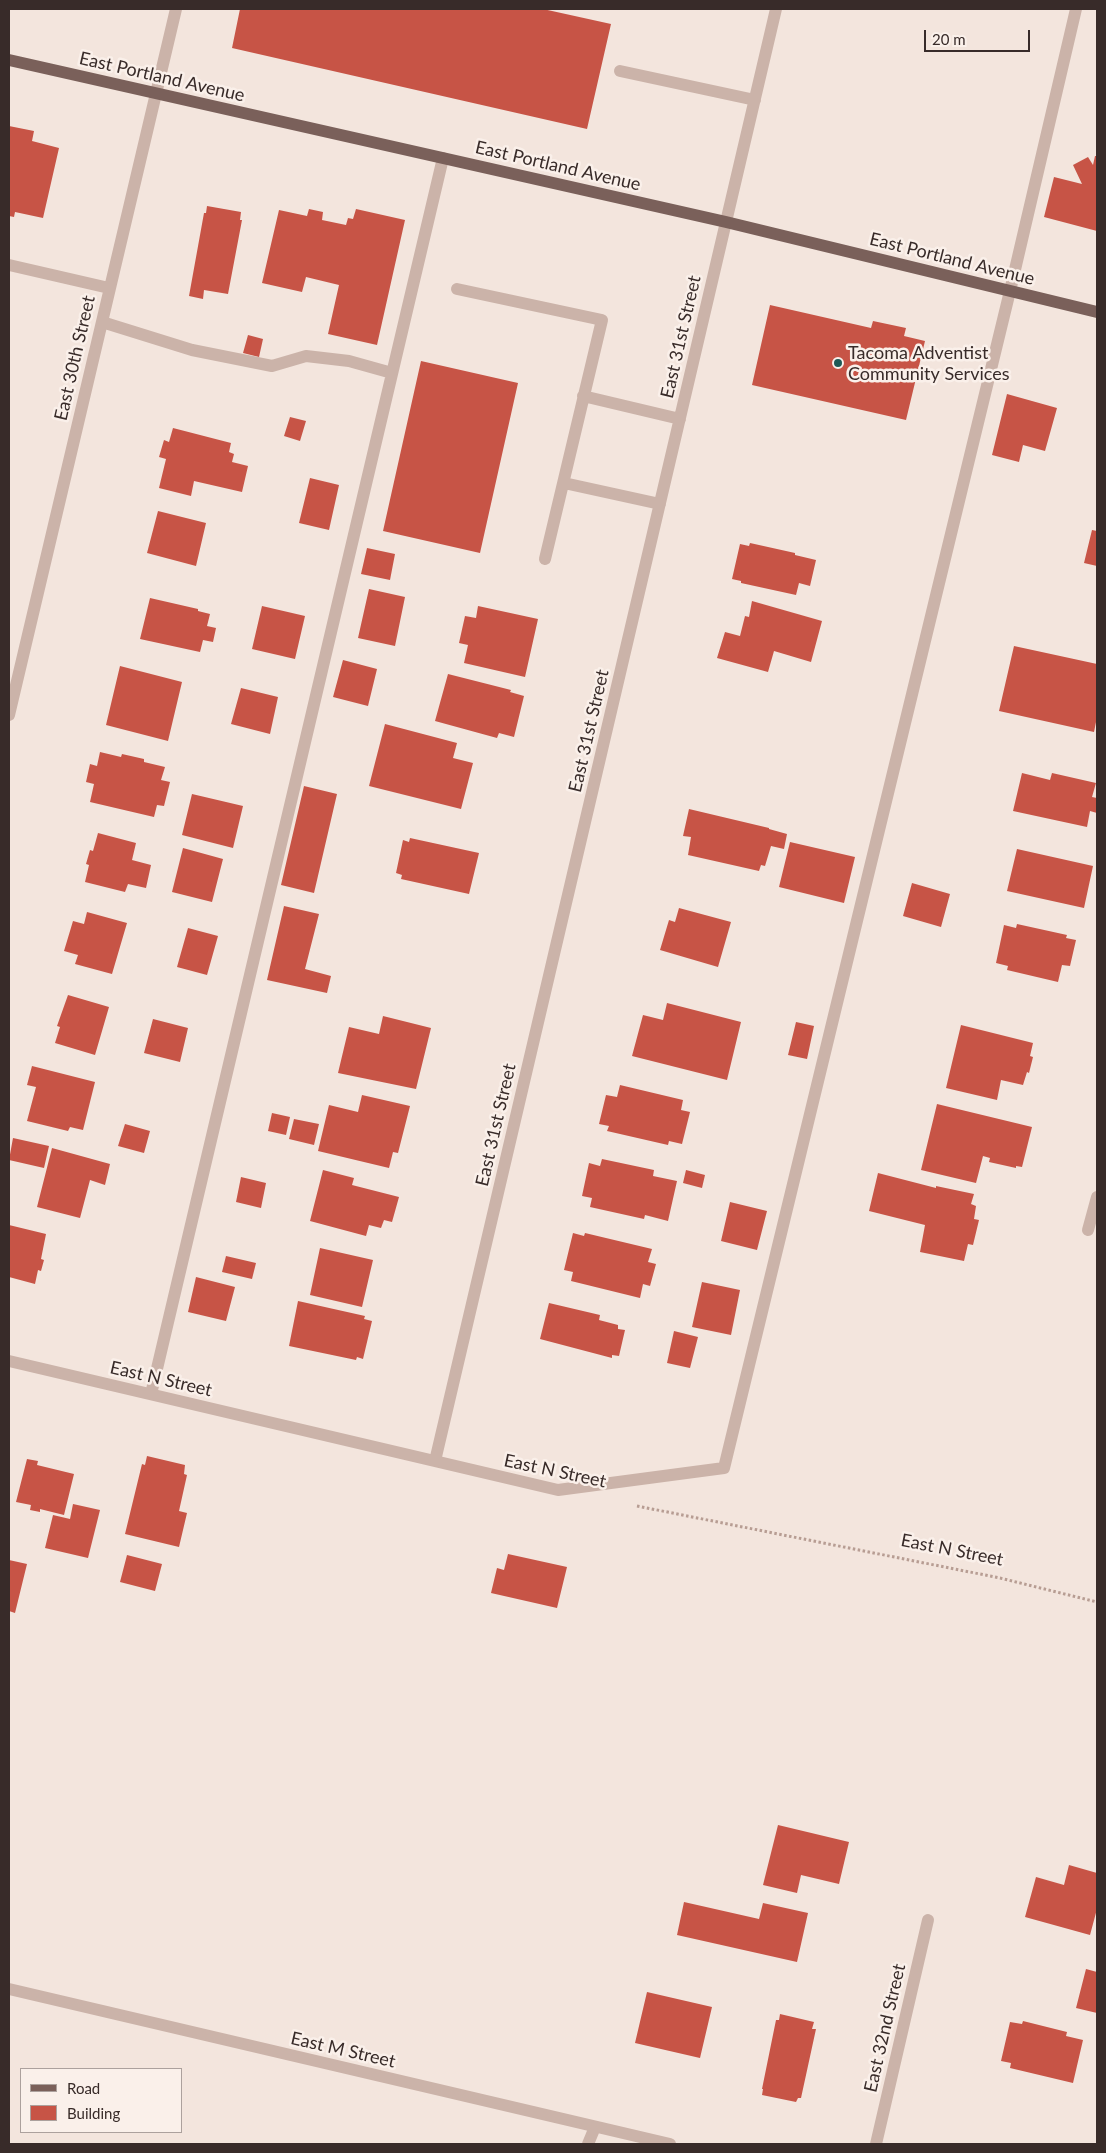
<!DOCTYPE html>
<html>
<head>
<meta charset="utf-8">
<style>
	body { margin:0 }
	#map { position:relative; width:1106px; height:2153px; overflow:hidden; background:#f3e5dd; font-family:Lato,sans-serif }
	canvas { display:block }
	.frame { position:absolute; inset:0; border:10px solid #382b29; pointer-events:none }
	.legend { position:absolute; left:20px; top:2068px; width:162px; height:65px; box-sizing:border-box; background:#faf0ea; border:1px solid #aca19d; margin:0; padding:6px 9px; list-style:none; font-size:15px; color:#382b29 }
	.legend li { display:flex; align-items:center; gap:10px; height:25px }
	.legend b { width:25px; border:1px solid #aca19d }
	.scale { position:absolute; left:924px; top:30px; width:106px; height:22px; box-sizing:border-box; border:2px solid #382b29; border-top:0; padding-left:6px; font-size:15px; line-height:18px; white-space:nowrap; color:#382b29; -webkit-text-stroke:4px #faf0ea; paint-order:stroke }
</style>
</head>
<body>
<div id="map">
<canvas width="1106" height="2153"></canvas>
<div class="frame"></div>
<ul class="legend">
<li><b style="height:6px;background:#7a605a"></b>Road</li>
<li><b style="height:14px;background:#c75446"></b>Building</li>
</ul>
<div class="scale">20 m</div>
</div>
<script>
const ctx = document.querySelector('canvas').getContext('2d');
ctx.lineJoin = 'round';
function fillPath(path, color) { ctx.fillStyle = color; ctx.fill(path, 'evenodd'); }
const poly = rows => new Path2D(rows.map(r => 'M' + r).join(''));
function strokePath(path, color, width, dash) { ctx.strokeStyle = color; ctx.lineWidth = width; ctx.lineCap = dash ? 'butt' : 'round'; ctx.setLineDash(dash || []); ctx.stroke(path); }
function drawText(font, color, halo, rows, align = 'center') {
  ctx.font = font + ' Lato,sans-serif'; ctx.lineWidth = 5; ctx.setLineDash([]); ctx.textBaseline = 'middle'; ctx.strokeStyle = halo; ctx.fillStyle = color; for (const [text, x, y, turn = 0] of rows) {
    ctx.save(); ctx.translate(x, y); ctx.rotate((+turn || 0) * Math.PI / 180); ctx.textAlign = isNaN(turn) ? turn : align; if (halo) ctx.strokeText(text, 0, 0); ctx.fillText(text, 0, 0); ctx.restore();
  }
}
const building = poly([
	[240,9,543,9,611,24,587,129,232,48],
	[9,126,34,131,32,141,59,148,43,218,15,212,14,217,9,216],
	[1095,156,1097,156,1097,231,1044,217,1054,177,1082,184,1073,165,1088,157,1093,165],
	[207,206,241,212,240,220,242,220,228,294,204,290,203,299,189,296,204,213,206,213],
	[309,209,323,212,322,220,346,225,348,218,353,219,356,209,405,220,377,345,328,334,339,285,306,277,302,292,262,283,279,210,307,216],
	[770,305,871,328,873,321,906,328,904,336,925,341,906,420,752,385],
	[248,335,263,339,259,357,243,353],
	[421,361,518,383,480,553,383,531],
	[1007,394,1057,408,1045,451,1023,445,1019,462,992,455],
	[290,417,306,421,300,441,284,436],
	[173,428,231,443,229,452,234,454,232,462,248,466,242,492,194,481,191,496,159,488,166,459,159,457,164,440,169,442],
	[310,478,339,485,329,530,299,523],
	[158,511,206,523,196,566,147,553],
	[1092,530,1097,531,1097,566,1084,563],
	[750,543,795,553,795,555,816,560,810,586,799,583,796,595,741,583,741,581,732,579,740,544,749,546],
	[367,548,395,554,390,580,361,574],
	[369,589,405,597,395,646,358,638],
	[150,598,198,609,198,611,210,614,207,626,216,628,213,642,203,640,200,652,140,639],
	[752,601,822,621,811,662,774,651,768,672,717,658,725,632,740,636,745,616,749,617],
	[262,606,305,616,295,659,252,649],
	[478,606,538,619,525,677,464,663,468,645,459,643,465,616,476,618],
	[1014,646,1097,664,1097,717,1094,732,999,711],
	[343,660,377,669,368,706,333,697],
	[120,666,182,682,168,741,106,725],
	[448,674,511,690,510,692,524,696,514,737,499,733,497,738,435,721],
	[241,688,278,697,270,734,231,724],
	[385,724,457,743,453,758,473,763,461,809,369,786],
	[100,752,121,757,122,754,144,759,144,762,165,767,161,780,170,782,164,806,157,805,154,817,90,802,94,784,86,782,90,764,97,766],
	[1022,773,1050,780,1052,773,1096,783,1092,797,1097,798,1097,813,1090,811,1087,827,1013,811],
	[304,786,337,794,314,893,281,885],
	[192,794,243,806,233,848,182,835],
	[689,809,769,828,769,829,787,834,784,849,771,846,765,866,761,865,759,871,688,855,691,837,683,836],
	[98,833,136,843,132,860,151,865,146,888,128,884,125,892,85,882,89,865,86,864,90,850,93,851],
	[410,838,479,853,469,894,401,879,402,875,396,873,403,840,409,842],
	[790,842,855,857,844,903,779,887],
	[183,848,223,859,212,902,172,892],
	[1017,849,1093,866,1084,908,1007,891],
	[912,883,950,894,941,927,903,916],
	[284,906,319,914,305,969,331,976,327,993,267,980],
	[679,908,731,922,718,967,660,950,669,920,675,922],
	[87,912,127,923,112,974,75,964,78,955,64,951,73,921,84,924],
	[1017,924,1067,935,1066,938,1076,940,1070,966,1062,965,1058,982,1007,970,1008,966,996,963,1004,925,1016,928],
	[188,928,218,936,207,975,177,967],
	[68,995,109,1007,95,1055,55,1043,60,1027,57,1026],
	[667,1003,741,1022,727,1080,632,1056,643,1015,663,1020],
	[383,1016,431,1028,416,1089,338,1073,349,1027,379,1034],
	[153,1019,188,1028,180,1062,144,1053],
	[796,1022,814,1026,807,1059,788,1055],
	[961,1025,1033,1043,1030,1056,1033,1057,1029,1073,1027,1072,1023,1085,1001,1080,997,1100,946,1088],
	[32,1066,95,1082,83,1130,70,1127,68,1131,27,1121,36,1087,27,1085],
	[620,1085,683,1100,681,1110,690,1112,682,1144,669,1141,668,1145,607,1131,609,1126,599,1124,606,1095,617,1097],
	[362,1095,410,1106,398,1153,393,1152,389,1168,318,1151,329,1105,358,1112],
	[937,1104,1032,1127,1022,1167,1016,1166,1016,1168,989,1162,990,1158,983,1156,976,1183,921,1170],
	[272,1113,290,1117,286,1135,268,1131],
	[294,1119,319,1124,314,1145,289,1139],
	[125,1124,150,1131,144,1153,118,1146],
	[13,1138,49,1146,44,1168,9,1160],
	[52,1148,110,1164,105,1185,90,1180,80,1218,37,1207],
	[602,1159,654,1170,653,1176,677,1181,668,1221,645,1215,644,1219,590,1207,592,1198,582,1196,589,1163,600,1166],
	[323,1170,354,1178,352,1185,399,1197,392,1222,384,1220,381,1228,369,1225,366,1236,310,1221],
	[686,1170,705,1175,702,1188,683,1183],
	[878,1173,936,1188,936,1186,974,1194,971,1204,976,1206,974,1219,979,1220,973,1245,968,1244,964,1261,920,1252,925,1225,869,1211],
	[241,1177,266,1183,261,1208,236,1202],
	[730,1202,767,1211,757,1250,721,1241],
	[9,1225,46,1234,41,1259,44,1260,41,1271,38,1270,35,1284,9,1277],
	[573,1233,584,1236,585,1233,652,1249,648,1262,656,1264,650,1286,643,1284,640,1298,571,1281,573,1272,564,1270],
	[320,1248,373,1260,362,1307,310,1295],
	[226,1256,256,1263,252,1279,222,1272],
	[196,1277,235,1287,226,1321,188,1312],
	[702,1282,740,1290,731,1335,692,1327],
	[298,1301,365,1316,364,1319,372,1321,363,1359,357,1357,356,1360,289,1346],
	[549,1303,600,1315,599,1320,618,1325,618,1329,625,1330,619,1356,612,1355,612,1358,540,1339],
	[674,1331,698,1337,690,1368,667,1363],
	[147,1456,185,1465,184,1474,187,1475,179,1511,187,1513,179,1547,125,1534,142,1464,145,1465],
	[27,1459,38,1461,37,1465,74,1474,64,1515,40,1509,40,1512,30,1510,31,1505,16,1502],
	[73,1504,100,1510,88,1558,45,1548,53,1515,70,1519],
	[508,1554,567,1567,557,1608,491,1593,497,1568,504,1570],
	[127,1555,162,1564,155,1591,120,1582],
	[9,1560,27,1564,15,1613,9,1611],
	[778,1825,849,1842,839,1884,801,1875,797,1893,763,1885],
	[1069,1865,1097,1873,1097,1909,1090,1935,1025,1917,1036,1877,1064,1885],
	[684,1902,759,1919,763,1903,808,1913,797,1962,677,1935],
	[1086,1969,1097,1972,1097,2013,1076,2008],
	[647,1992,712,2007,700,2058,635,2043],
	[780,2014,814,2022,812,2029,816,2029,801,2098,798,2098,796,2102,762,2095,763,2089,762,2089,776,2020,779,2020],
	[1023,2021,1067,2032,1066,2036,1083,2040,1073,2083,1010,2068,1011,2063,1001,2061,1010,2022,1022,2024]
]);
const path = poly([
	[637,1506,1000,1578,1097,1602]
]);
const minor = poly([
	[620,71,755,100],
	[9,265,109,288],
	[457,289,602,320,545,559],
	[102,322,192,350,272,366,306,356,349,361,392,373],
	[583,396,680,419],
	[564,483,660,504],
	[9,715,176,9],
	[1088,1230,1097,1197],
	[9,1361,558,1490,724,1468,1010,291,1076,9],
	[151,1394,443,158],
	[435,1461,776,9],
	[9,1989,670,2144],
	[588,2144,595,2127],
	[876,2144,928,1920]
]);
const major = poly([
	[9,60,726,222,1097,312]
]);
const markers = [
	[838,363,5,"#1d5a56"]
];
const streetNames = [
	["East Portland Avenue",162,77,13],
	["East Portland Avenue",558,166,13],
	["East Portland Avenue",952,259,14],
	["East 31st Street",681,337,-77],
	["East 30th Street",75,358,-77],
	["East 31st Street",589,731,-77],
	["East 31st Street",496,1125,-77],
	["East N Street",161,1379,13],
	["East N Street",555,1471,12],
	["East N Street",952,1550,11],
	["East 32nd Street",885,2028,-77],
	["East M Street",343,2050,13]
];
const poiNames = [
	["Tacoma Adventist",848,353],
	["Community Services",848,374]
];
fillPath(building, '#c75446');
strokePath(path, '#b79d93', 3, [2.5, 2.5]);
strokePath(minor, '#cbb3a9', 12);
strokePath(major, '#7a605a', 12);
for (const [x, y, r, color] of markers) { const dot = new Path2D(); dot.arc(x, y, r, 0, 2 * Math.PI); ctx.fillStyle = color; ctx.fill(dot); strokePath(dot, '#faf0ea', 2); }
drawText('18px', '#382b29', '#faf0ea', streetNames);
drawText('18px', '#382b29', '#faf0ea', poiNames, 'left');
</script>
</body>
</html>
